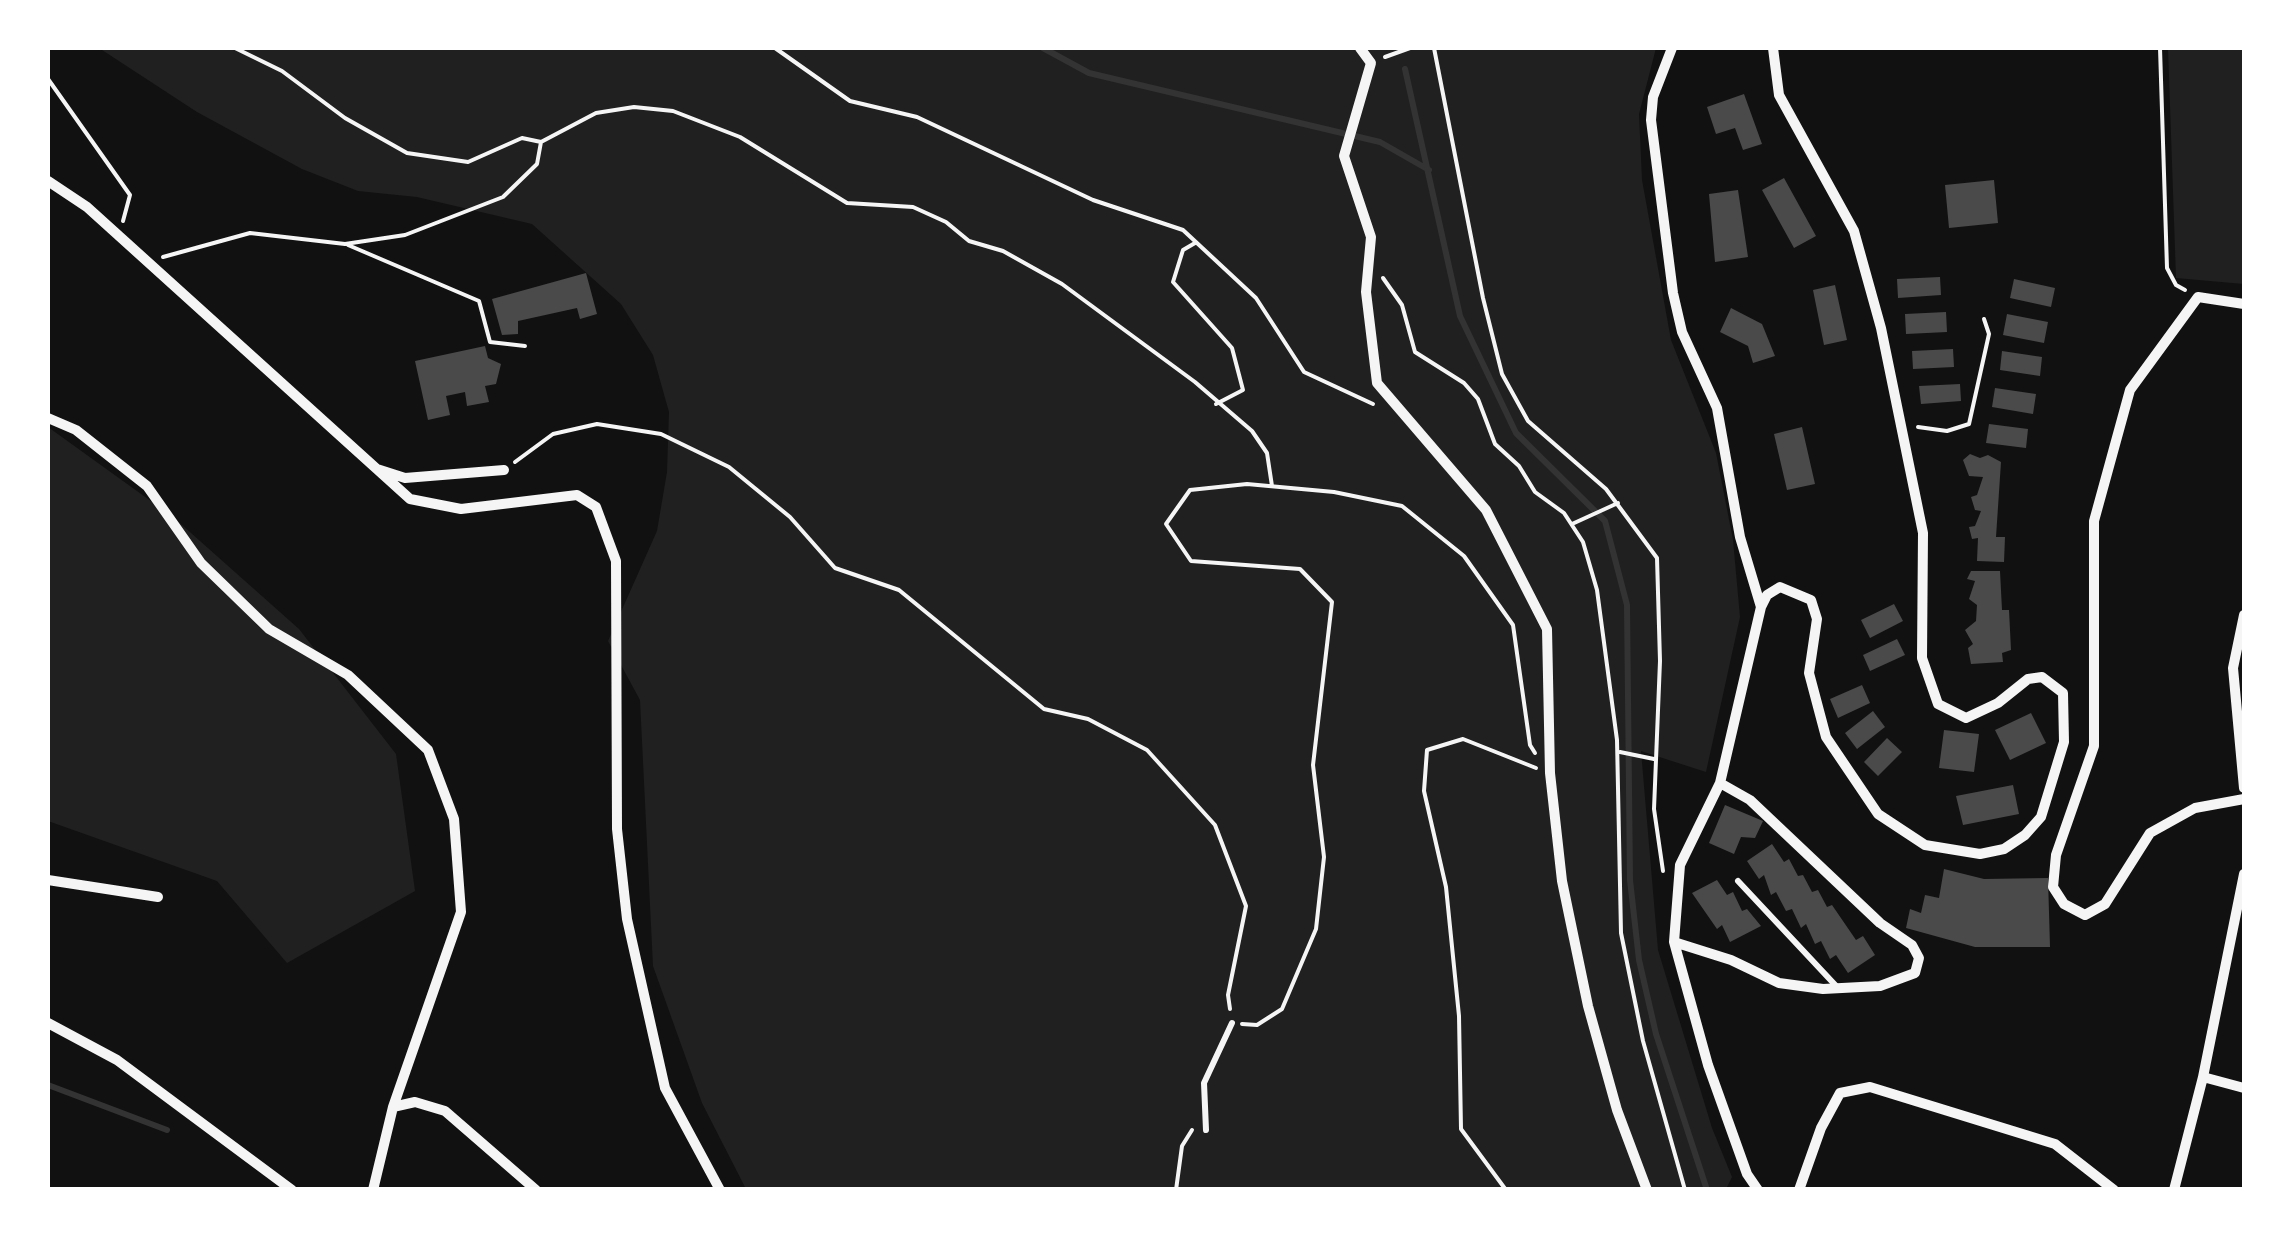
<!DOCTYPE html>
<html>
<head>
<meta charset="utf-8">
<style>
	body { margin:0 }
	#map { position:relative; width:2292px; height:1237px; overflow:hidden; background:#111; font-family:"Noto Serif",serif }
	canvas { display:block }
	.frame { position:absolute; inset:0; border:50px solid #fff; pointer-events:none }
</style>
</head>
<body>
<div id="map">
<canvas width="2292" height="1237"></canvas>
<div class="frame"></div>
</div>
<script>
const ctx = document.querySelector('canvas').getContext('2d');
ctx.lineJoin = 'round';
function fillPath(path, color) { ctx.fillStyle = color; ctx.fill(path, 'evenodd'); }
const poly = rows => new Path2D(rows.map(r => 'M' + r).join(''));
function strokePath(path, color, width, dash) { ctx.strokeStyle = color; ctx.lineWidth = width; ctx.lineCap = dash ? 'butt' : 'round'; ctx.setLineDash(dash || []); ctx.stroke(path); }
const green = poly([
	[99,48,1656,48,1639,114,1642,180,1671,340,1716,453,1733,540,1740,617,1706,772,1641,751,1658,950,1712,1128,1732,1177,1726,1189,746,1189,702,1103,653,966,640,700,608,641,657,531,667,472,669,412,653,355,621,304,532,224,417,197,358,191,302,169,197,112],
	[2168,48,2244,48,2244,284,2176,278],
	[48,427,173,517,299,629,396,754,415,891,287,963,217,881,48,821]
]);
const stream = poly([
	[1043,48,1089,73,1380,142,1429,170],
	[1405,69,1460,316,1516,433,1605,521,1627,605,1630,880,1639,960,1656,1034,1707,1190],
	[48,1085,167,1130]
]);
const building = poly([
	[1744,94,1762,144,1743,150,1735,128,1716,134,1707,107],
	[1784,178,1816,236,1794,248,1762,190],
	[1994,180,1998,223,1949,228,1945,185],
	[1738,190,1748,257,1715,262,1709,194],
	[586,273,597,314,580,319,577,308,518,321,518,334,502,335,492,299],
	[1940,277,1941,295,1898,298,1897,279],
	[2014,279,2055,288,2051,307,2010,298],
	[1835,285,1847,340,1824,345,1813,290],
	[1731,308,1762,324,1775,356,1753,363,1748,346,1720,332],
	[1946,312,1947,332,1906,334,1905,314],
	[2007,314,2048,322,2044,343,2003,335],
	[485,346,488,358,501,364,496,384,485,386,489,402,467,406,465,392,446,396,450,415,428,420,415,361],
	[1953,349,1954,367,1913,369,1912,351],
	[2002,351,2042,357,2040,376,2000,370],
	[1960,384,1961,401,1921,404,1919,386],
	[1995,388,2036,394,2033,414,1992,407],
	[1989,424,2028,429,2026,448,1986,443],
	[1802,427,1815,484,1787,490,1774,434],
	[1970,454,1980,458,1988,455,2001,462,1996,537,2005,537,2004,562,1977,561,1978,538,1972,539,1969,527,1975,526,1981,511,1975,510,1971,497,1977,495,1983,477,1969,476,1963,460],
	[1971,571,2000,571,2002,610,2009,610,2011,650,2002,653,2003,662,1971,664,1968,648,1973,644,1965,630,1976,621,1977,605,1969,599,1975,581,1967,579],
	[1894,604,1903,621,1870,638,1861,620],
	[1897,639,1905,655,1870,671,1863,655],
	[1862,685,1870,703,1838,718,1830,699],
	[1873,711,1885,727,1857,749,1845,733],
	[2031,713,2046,743,2010,760,1995,730],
	[1944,730,1979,734,1974,772,1939,768],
	[1887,738,1902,752,1878,776,1864,762],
	[2013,785,2019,814,1963,825,1956,796],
	[1725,805,1763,821,1755,838,1741,837,1734,854,1709,843],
	[1772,844,1784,862,1789,859,1798,876,1803,875,1812,892,1818,890,1827,907,1832,905,1856,940,1863,936,1875,955,1848,973,1836,955,1830,959,1821,941,1815,944,1806,924,1801,928,1792,909,1786,911,1776,892,1771,895,1764,875,1759,879,1747,861],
	[1944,869,1984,879,2048,878,2050,947,1975,947,1906,928,1910,909,1921,913,1925,895,1939,898],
	[1717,880,1727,895,1733,892,1742,911,1747,909,1761,926,1730,942,1722,925,1717,929,1692,893]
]);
const path = poly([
	[775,48,850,101,917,117,1093,200,1183,230,1256,298,1304,372,1373,404],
	[1434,48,1483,298,1502,374,1528,421,1606,489,1657,558,1660,661,1654,809,1663,871],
	[2160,48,2167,268,2176,285,2185,290],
	[1385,57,1410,48],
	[48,79,130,195,123,221],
	[541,142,596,113,634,107,673,111,740,137,847,203,913,207,946,222,969,241,1003,251,1062,284,1195,382,1252,431,1267,453,1272,486],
	[1195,243,1183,250,1173,282,1232,348,1243,390,1216,404],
	[348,245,479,301,490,342,525,346],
	[163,257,250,233,345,244,405,235,503,197,537,164,541,142,522,138,468,162,407,153,345,118,282,71,235,48],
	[1383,278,1402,305,1415,352,1464,383,1478,399,1495,444,1519,466,1535,492,1564,513,1583,542,1597,590,1617,740,1621,933,1643,1041,1685,1190],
	[1918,427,1947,431,1969,424,1989,334,1984,319],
	[515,462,553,434,597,424,661,434,729,467,790,517,835,568,899,590,1044,709,1088,719,1147,750,1215,825,1246,906,1228,995,1230,1009],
	[1572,524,1618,503],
	[1620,752,1654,759],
	[1242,1024,1257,1025,1282,1009,1316,929,1324,857,1313,765,1332,602,1300,569,1191,561,1166,524,1190,490,1247,484,1334,492,1402,506,1464,556,1513,625,1530,745,1535,753],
	[1176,1190,1182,1146,1192,1130],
	[1506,1190,1461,1129,1459,1016,1446,887,1424,791,1427,750,1463,739,1536,768]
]);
const service = poly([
	[1738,881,1838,988],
	[1206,1130,1204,1083,1232,1023]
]);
const minor = poly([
	[1360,48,1371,63,1344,156,1371,237,1366,292,1377,383,1486,510,1547,629,1550,773,1562,881,1588,1006,1617,1110,1647,1190],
	[1672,48,1653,97,1651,120,1673,293,1682,332,1717,408,1740,537,1761,607],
	[48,181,87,207,410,499,461,509,577,495,596,507,616,561,617,829,627,919,665,1088,720,1190],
	[2244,304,2198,297,2130,390,2094,521,2094,746,2056,855,2053,887,2064,904,2085,915,2105,904,2150,833,2195,808,2244,799],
	[48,418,76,430,147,486,201,563,269,629,348,675,428,750,454,819,461,912,393,1107,373,1190],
	[377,469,405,478,504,470],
	[2244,615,2233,668,2244,788],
	[48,880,158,897],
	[1674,942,1731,960,1779,983,1823,989,1880,986,1915,973,1919,958,1912,945,1880,923,1750,800,1720,783],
	[48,1023,117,1060,292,1190],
	[2203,1077,2244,1088],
	[393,1107,415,1102,445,1111,536,1190],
	[1758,1190,1747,1174,1708,1065,1674,942,1680,865,1720,783,1761,607,1767,595,1780,587,1811,600,1817,619,1809,673,1826,737,1878,814,1925,845,1980,854,2004,849,2025,835,2041,817,2064,742,2063,693,2042,677,2028,679,1998,703,1966,718,1938,704,1922,658,1923,533,1881,328,1854,231,1779,95,1773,48],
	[1799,1190,1821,1128,1840,1093,1870,1087,2055,1144,2114,1190],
	[2174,1190,2203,1077,2244,874]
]);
fillPath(green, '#202020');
strokePath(stream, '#333', 6);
fillPath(building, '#4a4a4a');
strokePath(path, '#f5f5f5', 4);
strokePath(service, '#f5f5f5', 6);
strokePath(minor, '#f5f5f5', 10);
</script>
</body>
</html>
